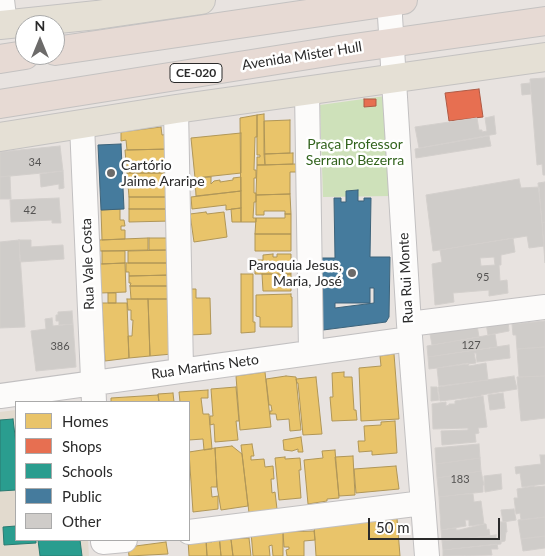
<!DOCTYPE html>
<html>
<head>
<meta charset="utf-8">
<style>
	body { margin:0 }
	#map { position:relative; width:545px; height:556px; overflow:hidden; background:#e8e3e0; font-family:Lato,sans-serif }
	canvas { display:block }
	.legend { position:absolute; left:15px; top:401px; width:175px; height:140px; box-sizing:border-box; background:#fff; border:1px solid #aaa; margin:0; padding:6px 9px; list-style:none; font-size:15px; color:#2a2a2a }
	.legend li { display:flex; align-items:center; gap:10px; height:25px }
	.legend b { width:25px; border:1px solid #aaa }
	.north { position:absolute; left:15px; top:15px; width:50px; height:50px; box-sizing:border-box; background:#fff; border:1px solid #aaa; border-radius:50%; rotate:0deg; font-size:14px; font-weight:700; line-height:20px; text-align:center; color:#2a2a2a }
	.north::after { content:''; display:block; margin:auto; width:18px; height:22px; background:#6c6b6a; clip-path:polygon(50% 0,100% 100%,50% 72%,0 100%) }
	.scale { position:absolute; left:368px; top:518px; width:132px; height:22px; box-sizing:border-box; border:2px solid #2a2a2a; border-top:0; padding-left:6px; font-size:15px; line-height:18px; white-space:nowrap; color:#2a2a2a; -webkit-text-stroke:4px #fff; paint-order:stroke }
</style>
</head>
<body>
<div id="map">
<canvas width="545" height="556"></canvas>
<ul class="legend">
<li><b style="height:14px;background:#e9c46a"></b>Homes</li>
<li><b style="height:14px;background:#e76f51"></b>Shops</li>
<li><b style="height:14px;background:#2a9d8f"></b>Schools</li>
<li><b style="height:14px;background:#457b9d"></b>Public</li>
<li><b style="height:14px;background:#cfccc9"></b>Other</li>
</ul>
<div class="north">N</div>
<div class="scale">50 m</div>
</div>
<script>
const ctx = document.querySelector('canvas').getContext('2d');
ctx.lineJoin = 'round';
function fillPath(path, color) { ctx.fillStyle = color; ctx.fill(path, 'evenodd'); }
const poly = rows => new Path2D(rows.map(r => 'M' + r).join(''));
function strokePath(path, color, width, dash) { ctx.strokeStyle = color; ctx.lineWidth = width; ctx.lineCap = dash ? 'butt' : 'round'; ctx.setLineDash(dash || []); ctx.stroke(path); }
function drawText(font, color, halo, rows, align = 'center') {
  ctx.font = font + ' Lato,sans-serif'; ctx.lineWidth = 5; ctx.setLineDash([]); ctx.textBaseline = 'middle'; ctx.strokeStyle = halo; ctx.fillStyle = color; for (const [text, x, y, turn = 0] of rows) {
    ctx.save(); ctx.translate(x, y); ctx.rotate((+turn || 0) * Math.PI / 180); ctx.textAlign = isNaN(turn) ? turn : align; if (halo) ctx.strokeText(text, 0, 0); ctx.fillText(text, 0, 0); ctx.restore();
  }
}
const education = poly([
	[16,410,16,540,88,540,89,556,0,556,0,412]
]);
const green = poly([
	[385,96,391,196,323,197,320,105]
]);
const homes = poly([
	[264,114,265,165,257,165,257,157,260,157,260,155,257,155,257,115,264,114],
	[257,115,257,137,255,137,254,170,256,170,256,178,254,178,254,193,256,193,256,202,254,202,253,218,256,218,256,222,241,222,240,118,257,115],
	[290,120,290,153,264,154,264,121,290,120],
	[161,127,162,135,170,134,170,149,127,150,126,140,121,141,121,132,161,127],
	[241,133,241,173,195,178,191,138,241,133],
	[170,149,170,161,126,162,125,150,170,149],
	[293,153,293,164,265,165,264,154,293,153],
	[170,161,170,173,127,173,127,162,170,161],
	[297,164,297,172,290,172,290,194,256,195,257,165,297,164],
	[127,173,170,173,171,185,126,185,127,173],
	[211,177,211,184,214,181,220,180,220,182,233,180,233,178,241,177,241,191,196,196,195,178,211,177],
	[128,185,171,185,171,197,129,197,128,185],
	[241,191,241,208,226,210,226,205,192,209,191,197,241,191],
	[290,194,291,214,285,214,285,211,264,211,264,215,256,215,256,195,290,194],
	[129,197,171,197,171,209,129,209,129,197],
	[241,208,241,222,232,222,231,209,241,208],
	[120,209,120,220,124,220,125,226,121,226,121,230,125,230,125,239,102,240,101,210,120,209],
	[129,209,171,209,171,221,129,222,129,209],
	[206,212,207,214,224,212,227,237,194,242,190,214,206,212],
	[285,214,291,214,291,234,255,234,256,218,285,218,285,214],
	[255,234,291,234,291,251,255,251,255,234],
	[148,238,148,250,100,251,99,240,148,238],
	[149,238,171,238,171,250,149,250,149,238],
	[171,250,171,263,128,263,128,251,171,250],
	[102,251,125,251,125,263,102,264,102,251],
	[273,254,273,257,277,257,277,254,291,254,291,274,255,274,255,260,263,260,263,255,273,254],
	[125,263,126,292,101,293,100,264,125,263],
	[126,263,171,263,172,275,129,276,129,272,126,272,126,263],
	[241,274,253,274,253,322,255,322,255,332,241,333,241,274],
	[262,274,291,274,291,291,263,291,262,274],
	[172,275,172,286,130,286,131,283,129,283,129,276,172,275],
	[130,286,172,286,172,299,131,299,130,286],
	[188,289,196,289,196,298,210,298,211,334,189,335,188,289],
	[108,293,116,293,116,303,108,303,108,293],
	[291,294,291,297,292,297,292,327,260,327,260,317,256,316,256,295,291,294],
	[127,299,148,299,150,356,129,358,128,336,132,336,133,320,131,320,131,310,128,310,127,299],
	[148,299,172,299,172,354,150,356,148,299],
	[102,303,127,303,129,358,105,361,102,303],
	[394,354,399,419,361,421,359,368,381,366,380,356,394,354],
	[265,372,271,427,240,430,236,376,265,372],
	[344,372,344,377,352,377,354,410,356,410,357,420,332,421,330,397,333,397,332,373,344,372],
	[286,376,296,377,301,430,290,431,289,419,277,420,276,414,270,414,270,411,272,411,271,405,269,405,266,379,286,376],
	[316,377,322,434,303,435,298,383,297,383,296,379,316,377],
	[236,387,239,421,236,421,238,440,215,442,214,424,210,425,210,416,213,416,211,389,236,387],
	[208,390,208,398,201,398,203,414,209,414,212,449,204,450,203,439,189,440,189,402,180,402,179,392,208,390],
	[173,393,174,402,159,402,158,394,173,393],
	[158,395,159,402,111,402,111,398,158,395],
	[395,421,397,453,372,455,372,451,359,452,358,441,365,441,364,426,381,425,381,422,395,421],
	[301,437,303,452,298,452,298,449,292,451,284,450,283,440,301,437],
	[252,444,254,456,251,456,251,460,264,459,265,467,273,466,274,479,271,479,272,493,275,492,277,509,249,513,241,445,252,444],
	[232,446,242,454,248,506,221,510,217,486,215,448,232,446],
	[215,448,217,487,211,487,212,497,218,496,218,509,193,512,189,452,215,448],
	[335,450,339,498,327,499,327,501,308,504,304,460,323,458,322,451,335,450],
	[353,456,355,495,339,496,335,457,353,456],
	[285,457,285,459,300,458,301,470,299,470,301,498,279,500,275,458,285,457],
	[396,466,399,489,356,493,354,469,396,466],
	[397,518,400,556,316,556,314,524,397,518],
	[283,529,283,556,273,556,272,545,269,546,270,556,253,556,251,532,283,529],
	[314,531,315,540,304,541,304,556,287,556,286,550,289,549,289,547,284,547,283,532,314,531],
	[230,532,233,556,221,556,219,534,230,532],
	[219,534,221,556,207,556,206,542,212,542,211,535,219,534],
	[206,536,207,556,189,556,188,540,206,536],
	[249,538,251,556,233,556,231,539,249,538],
	[166,542,168,554,129,556,128,547,166,542]
]);
const shops = poly([
	[479,89,483,117,449,121,445,93,479,89],
	[364,99,376,99,376,106,364,107,364,99]
]);
const schools = poly([
	[13,419,16,444,16,490,0,491,0,420,13,419],
	[16,526,16,540,36,540,36,543,4,545,3,527,16,526],
	[38,540,80,540,82,556,40,556,38,540]
]);
const public = poly([
	[121,144,124,209,101,210,98,145,121,144],
	[358,190,358,201,364,201,364,198,371,198,370,257,390,257,389,317,386,322,323,330,319,325,315,258,335,258,334,198,341,198,341,202,346,202,346,191,358,190],
	[370,288,374,288,374,303,335,308,335,303,370,303,370,288]
]);
const building = poly([
	[545,78,545,175,543,175,542,164,537,165,530,79,545,78],
	[530,83,531,94,522,95,521,84,530,83],
	[494,116,496,134,419,148,415,127,477,118,479,130,482,130,482,132,487,131,485,118,494,116],
	[489,136,491,146,416,158,415,149,489,136],
	[60,146,63,171,0,177,0,152,60,146],
	[63,171,64,188,59,189,59,184,41,187,40,174,63,171],
	[10,176,11,199,0,199,0,177,10,176],
	[519,179,521,188,539,187,544,246,529,248,527,236,433,251,426,195,519,179],
	[545,182,545,222,542,223,538,183,545,182],
	[59,198,61,223,52,223,52,220,11,222,10,200,59,198],
	[545,222,545,263,542,223,545,222],
	[513,238,515,252,501,255,501,265,499,265,500,281,507,280,508,293,489,296,489,290,453,293,454,302,435,305,432,264,442,262,440,250,513,238],
	[494,257,495,265,481,266,480,258,494,257],
	[19,240,31,240,31,247,63,245,64,259,20,262,19,240],
	[19,240,25,327,0,328,0,242,19,240],
	[72,311,73,324,59,325,59,321,56,321,56,315,58,315,58,312,72,311],
	[52,318,53,326,73,324,76,367,36,371,31,331,46,329,45,319,52,318],
	[508,320,509,331,488,335,486,323,508,320],
	[545,321,545,347,517,349,516,335,513,335,512,324,545,321],
	[477,325,479,337,432,345,430,334,477,325],
	[495,334,497,347,428,357,427,346,495,334],
	[509,345,510,358,477,362,476,353,474,353,476,363,429,369,428,357,509,345],
	[545,347,545,376,519,377,517,349,545,347],
	[468,363,469,366,486,363,488,380,439,386,437,368,468,363],
	[514,376,517,389,481,395,481,396,440,401,438,387,514,376],
	[545,376,545,418,521,421,517,377,545,376],
	[431,387,437,387,439,400,431,401,431,387],
	[503,393,505,408,490,410,488,395,503,393],
	[483,396,487,427,478,428,479,433,475,434,476,442,442,445,441,431,468,430,468,428,433,429,432,404,446,402,446,406,449,405,449,404,455,404,455,401,483,396],
	[479,444,480,458,436,464,435,448,479,444],
	[540,455,545,455,545,484,522,487,520,473,516,474,515,467,541,464,540,455],
	[480,458,481,471,437,478,436,464,480,458],
	[481,471,484,485,483,485,483,492,439,497,437,478,481,471],
	[501,474,502,489,485,492,484,476,501,474],
	[534,486,534,487,545,486,545,517,521,520,520,513,516,514,514,498,518,498,517,489,534,486],
	[465,494,473,494,474,502,481,501,484,524,469,526,469,520,465,520,466,526,441,530,439,497,465,494],
	[514,509,516,520,503,522,501,510,514,509],
	[545,517,545,536,521,539,518,520,545,517],
	[500,522,506,522,507,532,506,532,505,541,501,542,500,522],
	[484,524,486,524,487,530,489,529,490,536,442,541,441,530,456,528,456,530,459,530,484,524],
	[496,535,496,540,501,539,501,544,443,550,442,541,496,535],
	[545,536,545,548,523,551,521,539,545,536],
	[497,544,498,549,491,549,492,555,443,556,443,550,497,544]
]);
const minor = poly([
	[2,0,5,25],
	[389,0,409,324,427,556],
	[307,90,311,352],
	[176,109,181,370],
	[82,125,94,402],
	[409,324,545,307],
	[0,396,410,339],
	[189,532,423,503],
	[103,542,125,540]
]);
const major = poly([
	[0,25,97,15,201,0],
	[0,137,176,109,545,57]
]);
const highway = poly([
	[55,51,403,0],
	[0,59,25,55],
	[0,104,340,50,545,21]
]);
const markers = [
	[111,173,5,"#6c6b6a"],
	[352,273,5,"#6c6b6a"]
];
const numberNames = [
	["34",35,162],
	["42",30,210],
	["95",483,277],
	["127",471,345],
	["386",60,346],
	["183",460,479]
];
const shields = [
	[196,73,52]
];
const shieldNames = [
	["CE-020",196,73]
];
const streetNames = [
	["Avenida Mister Hull",302,56,-9],
	["Rua Vale Costa",88,264,-92],
	["Rua Rui Monte",406,278,-93],
	["Rua Martins Neto",205,367,-8]
];
const parkNames = [
	["Praça Professor",355,144],
	["Serrano Bezerra",355,160]
];
const poiNames = [
	["Cartório",121,165],
	["Jaime Araripe",121,181],
	["Paroquia Jesus,",342,265,"right"],
	["Maria, José",342,281,"right"]
];
fillPath(education, '#e2dace');
fillPath(green, '#cee1ba');
fillPath(homes, '#e9c46a');
strokePath(homes, '#b09657', 1);
fillPath(shops, '#e76f51');
strokePath(shops, '#ae5a45', 1);
fillPath(schools, '#2a9d8f');
strokePath(schools, '#2a7a71', 1);
fillPath(public, '#457b9d');
strokePath(public, '#3d637a', 1);
fillPath(building, '#cfccc9');
strokePath(building, '#d3cfcc', 1);
strokePath(minor, '#c2c0c1', 26);
strokePath(major, '#c4c2c1', 30);
strokePath(highway, '#c4c2c1', 30);
strokePath(minor, '#fcfbfa', 24);
strokePath(major, '#e5e0d5', 28);
strokePath(highway, '#e7dad4', 28);
for (const [x, y, r, color] of markers) { const dot = new Path2D(); dot.arc(x, y, r, 0, 2 * Math.PI); ctx.fillStyle = color; ctx.fill(dot); strokePath(dot, '#fff', 2); }
drawText('11px', '#545352', null, numberNames);
for (const [x, y, w] of shields) { const box = new Path2D(); box.roundRect(x - w / 2, y - 9.5, w, 19, 4); ctx.fillStyle = '#fff'; ctx.fill(box); strokePath(box, '#2a2a2a', 1); }
drawText('bold 12px', '#2a2a2a', null, shieldNames);
drawText('14px', '#2a2a2a', '#fff', streetNames);
drawText('14px', '#32631d', '#fff', parkNames);
drawText('14px', '#2a2a2a', '#fff', poiNames, 'left');
</script>
</body>
</html>
